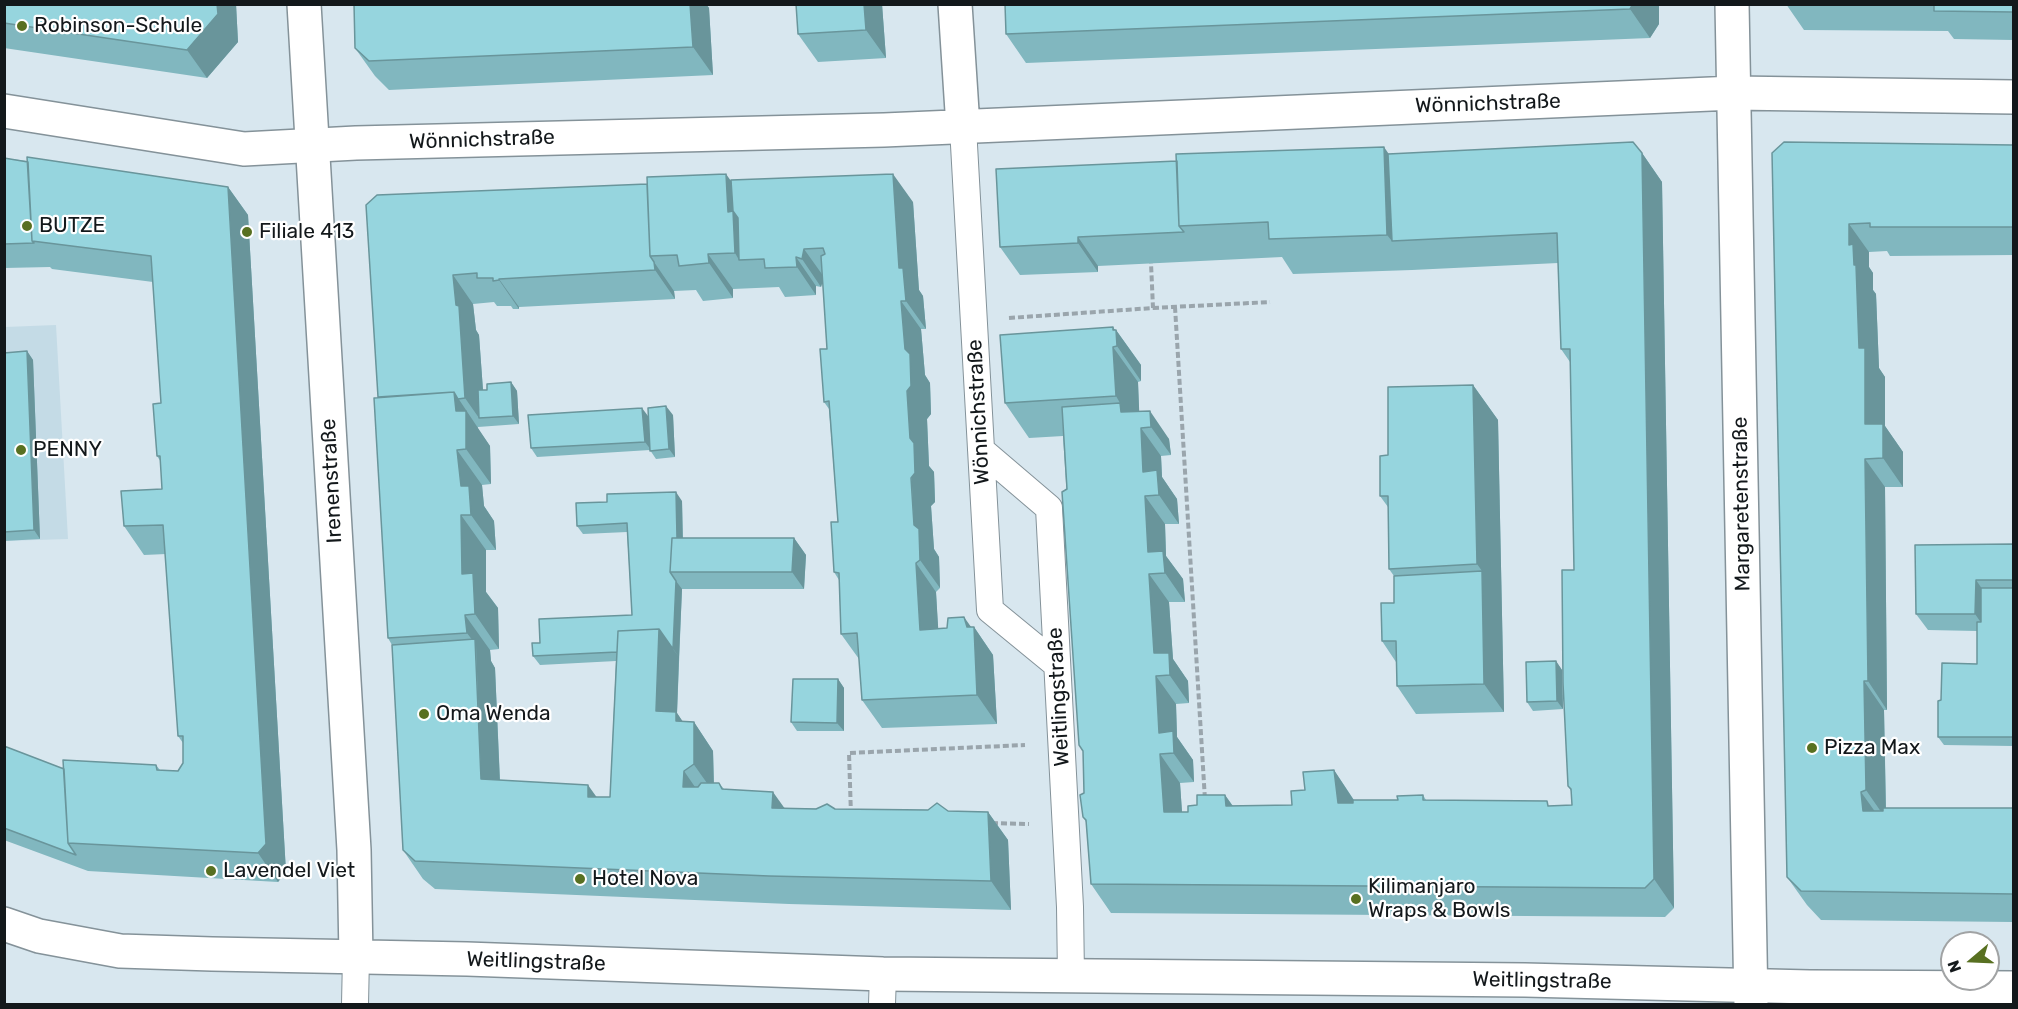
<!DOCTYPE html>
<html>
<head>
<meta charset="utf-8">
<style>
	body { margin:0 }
	#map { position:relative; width:2018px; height:1009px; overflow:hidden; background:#d8e7ef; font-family:Rubik,sans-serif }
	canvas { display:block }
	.frame { position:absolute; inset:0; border:6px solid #13181b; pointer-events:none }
	.north { position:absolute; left:1940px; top:931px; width:60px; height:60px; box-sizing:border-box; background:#fff; border:2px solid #a1a3a4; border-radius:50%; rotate:251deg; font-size:16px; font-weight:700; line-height:24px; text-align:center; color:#13181b }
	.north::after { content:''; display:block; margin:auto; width:21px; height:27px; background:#587021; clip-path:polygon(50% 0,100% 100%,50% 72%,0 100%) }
</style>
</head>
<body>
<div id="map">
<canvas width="2018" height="1009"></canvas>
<div class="frame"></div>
<div class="north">N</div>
</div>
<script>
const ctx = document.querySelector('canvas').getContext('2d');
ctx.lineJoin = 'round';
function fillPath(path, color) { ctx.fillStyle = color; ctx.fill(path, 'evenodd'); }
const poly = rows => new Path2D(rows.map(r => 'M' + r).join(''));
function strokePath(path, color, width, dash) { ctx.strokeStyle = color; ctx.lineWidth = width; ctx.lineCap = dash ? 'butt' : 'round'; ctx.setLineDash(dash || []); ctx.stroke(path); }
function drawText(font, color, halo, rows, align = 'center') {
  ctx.font = font + ' Rubik,sans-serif'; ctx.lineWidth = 4.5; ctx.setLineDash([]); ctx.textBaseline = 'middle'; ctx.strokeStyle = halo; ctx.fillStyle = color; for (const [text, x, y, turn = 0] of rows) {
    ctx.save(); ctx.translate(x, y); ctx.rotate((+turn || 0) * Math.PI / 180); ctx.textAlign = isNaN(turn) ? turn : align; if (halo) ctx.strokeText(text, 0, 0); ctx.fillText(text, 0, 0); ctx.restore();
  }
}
const built = poly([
	[56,325,68,539,5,541,5,327]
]);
const path = poly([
	[1175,307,1205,800],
	[1153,308,1270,302],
	[1009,318,1153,308,1151,263],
	[851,815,849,753,1025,745],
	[992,823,1029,824]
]);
const service = poly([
	[963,127,990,610,1057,665],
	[981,450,1049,508,1070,907,1071,976],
	[355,1004,356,957],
	[882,1004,883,974]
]);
const minor = poly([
	[955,4,963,127],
	[1732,4,1751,1004],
	[4,111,244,149,356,143,884,130,1734,93,2014,97]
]);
const tertiary = poly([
	[304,4,354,850,356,957],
	[4,924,39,936,120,951,212,954,467,959,883,974,1525,980,1810,987,2014,988]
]);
const wall = poly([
	[4,4,236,4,238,42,207,78,4,48],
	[354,4,706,4,709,8,713,75,389,90,375,76,355,48],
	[882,4,886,58,818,62,798,34],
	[1659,4,1659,24,1650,38,1026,63,1006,34],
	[1786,4,2013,4,2013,40,1954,39,1948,31,1804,30],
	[2013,145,2013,255,1890,256,1887,251,1869,252,1869,267,1873,273,1873,290,1876,294,1879,368,1885,377,1885,426,1903,452,1903,487,1885,487,1887,710,1884,710,1886,808,2013,808,2013,922,1821,920,1807,905,1787,877,1772,153],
	[1642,153,1662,182,1674,908,1665,917,1111,913,1091,884,1086,822,1083,817,1084,793,1083,751,1063,436,1029,438,1005,403,1113,327,1115,330,1116,330,1141,365,1141,381,1138,382,1139,411,1169,439,1171,455,1161,456,1162,477,1177,499,1179,524,1165,524,1166,556,1183,579,1185,602,1169,602,1173,659,1188,681,1189,703,1176,704,1177,737,1193,760,1194,782,1180,783,1182,812,1188,812,1197,805,1225,795,1233,806,1292,805,1305,790,1334,770,1354,800,1398,800,1423,795,1426,800,1551,806,1572,805,1571,791,1568,786,1574,570,1570,362,1561,349,1558,263,1412,270,1293,274,1282,257,1098,266,1098,272,1020,275,1000,247,1388,154],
	[4,158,228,187,248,215,286,872,278,882,88,871,4,840,4,746,64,769,156,765,160,770,178,771,183,763,183,743,178,736,166,554,144,555,124,526,162,489,161,462,157,456,161,403,153,282,52,269,50,267,4,268],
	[731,180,913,202,919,290,923,296,926,329,921,329,925,375,930,383,931,414,927,419,929,466,934,472,935,502,931,506,934,549,939,557,940,588,936,592,938,629,974,627,993,655,997,724,882,728,862,700,859,659,841,634,839,580,834,572,838,522,829,409,824,402,827,349,823,281,821,287,816,286,816,295,785,297,779,287,733,289,733,298,703,301,696,290,674,291,675,299,519,307,519,309,513,309,511,306,497,306,494,302,473,304,476,330,479,335,483,390,487,390,511,382,517,391,519,424,478,427,478,429,490,446,491,484,482,485,484,506,494,521,496,550,486,550,486,592,498,608,499,649,490,650,491,661,495,668,500,780,597,797,610,797,616,661,540,665,533,656,540,643,632,615,627,532,583,534,577,526,682,501,683,538,794,538,806,555,804,589,682,589,677,713,682,721,694,722,713,751,714,783,719,783,724,789,785,808,988,812,1008,840,1011,910,789,904,435,889,423,879,403,850,392,645,388,638,378,397,366,205],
	[27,351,33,360,40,539,4,541,4,353],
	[1473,385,1498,420,1504,712,1416,714,1397,686,1396,662,1382,641,1394,603,1394,576,1389,569,1388,507,1380,496,1388,455],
	[673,415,675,457,656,459,650,450,537,457,531,448,648,416],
	[2013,544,2013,746,1944,745,1938,737,1941,700,1977,664,1977,631,1928,630,1916,614],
	[1556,661,1562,670,1563,709,1533,711,1527,702],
	[838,679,844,688,844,731,797,731,791,722]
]);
const shadedWall = poly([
	[217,4,236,4,238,42,207,78,187,50],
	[690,4,706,4,709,8,713,75,693,47],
	[864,4,882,4,886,58,866,30],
	[1633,4,1659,4,1659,24,1650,38,1630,9],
	[1384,147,1408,182,1392,241,1387,235],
	[1642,153,1662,182,1674,908,1654,879],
	[726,174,751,209,739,260,735,253,728,212],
	[893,174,913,202,919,290,923,296,926,329,906,301,899,268],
	[228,187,248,215,286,872,278,882,258,853],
	[1849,224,1869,252,1869,267,1873,273,1873,290,1876,294,1879,368,1885,377,1885,426,1903,452,1903,487,1883,458,1865,424,1859,348,1849,245],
	[1078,237,1098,266,1098,272,1078,243],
	[804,249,824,277,821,287,802,259],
	[708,254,733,289,733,298,709,263],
	[796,257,816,286,816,295,797,267],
	[654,262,674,291,675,299,655,270],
	[453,275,473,304,476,330,479,335,485,418,479,418,465,398],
	[499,279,519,307,519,309,499,280],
	[901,301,921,329,925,375,930,383,931,414,927,419,929,466,934,472,935,502,931,506,934,549,939,557,940,588,920,560,914,525,905,349],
	[1113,327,1116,332,1116,330,1141,365,1141,381,1117,346],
	[1113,347,1138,382,1140,431,1121,412,1120,403,1116,396],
	[27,351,33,360,40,539,34,530],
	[511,382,517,391,519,424,513,416],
	[1473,385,1498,420,1504,712,1484,684,1482,571,1477,564],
	[454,392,490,446,491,484,466,449,456,411],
	[666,406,673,415,675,457,669,449],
	[642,408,648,416,651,450,645,442],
	[1150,411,1169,439,1171,455,1151,427],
	[1141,428,1161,456,1162,477,1177,499,1179,524,1143,472],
	[457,450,482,485,484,506,494,521,496,550,471,515,461,486],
	[1865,459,1885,487,1887,710,1868,681],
	[676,492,682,501,683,555,676,572],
	[1145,496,1165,524,1166,556,1183,579,1185,602,1165,573,1148,552],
	[461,515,486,550,486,592,498,608,499,649,475,614,462,574],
	[794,538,806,555,804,589,792,572],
	[916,563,936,592,940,658,920,630],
	[1149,574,1169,602,1173,659,1188,681,1189,703,1154,653],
	[1976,580,1987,596,1987,631,1975,614],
	[676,581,682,589,679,657,673,649],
	[465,615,490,650,491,661,495,668,501,808,481,779,476,645,467,633],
	[964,617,974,631,974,627,993,655,997,724,977,695,967,627],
	[659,629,679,657,677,713,694,738,694,722,713,751,714,793,656,711],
	[1556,661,1562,670,1563,709,1557,701],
	[1156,676,1176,704,1177,737,1193,760,1194,782,1159,733],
	[838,679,844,688,844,731,837,723],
	[1864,681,1884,710,1886,819,1866,790],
	[1160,754,1180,783,1184,841,1164,812],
	[1334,770,1353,799,1358,832,1338,803],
	[684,771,704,800,683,787],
	[588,785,608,813,588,797],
	[773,792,793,820,772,808],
	[1861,792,1881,820,1863,811],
	[1225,795,1245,824,1226,806],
	[988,812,1008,840,1011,910,991,881]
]);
const building = poly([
	[4,4,217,4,218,14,187,50,4,23,4,4],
	[354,4,690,4,693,47,369,61,355,48,354,4],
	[796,4,864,4,866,30,798,34,796,4],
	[1005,4,1633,4,1630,9,1006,34,1005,4],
	[1934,4,2013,4,2013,12,1934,11,1934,4],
	[1633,142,1642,153,1654,879,1645,888,1091,884,1086,820,1083,817,1080,795,1084,793,1083,751,1079,745,1062,492,1067,489,1062,407,1120,403,1121,412,1150,411,1151,427,1141,428,1143,472,1157,470,1159,495,1145,496,1148,552,1163,551,1165,573,1149,574,1154,653,1169,653,1170,675,1156,676,1159,733,1173,731,1174,753,1160,754,1164,812,1188,812,1188,806,1197,805,1197,795,1225,795,1226,806,1292,805,1291,791,1305,790,1303,772,1334,770,1338,803,1353,803,1353,800,1398,800,1397,796,1423,795,1423,800,1547,801,1548,806,1572,805,1571,789,1568,786,1563,683,1562,570,1574,570,1570,349,1561,349,1557,233,1392,241,1388,154,1633,142],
	[1784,142,2013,145,2013,227,1870,227,1870,223,1849,224,1849,245,1853,244,1854,265,1856,265,1859,348,1865,348,1865,424,1883,424,1883,458,1865,459,1868,681,1864,681,1866,790,1861,792,1863,811,1883,811,1883,808,2013,808,2013,894,1801,891,1787,877,1772,153,1784,142],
	[1384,147,1387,235,1269,239,1268,222,1179,226,1176,154,1384,147],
	[27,157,228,187,266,844,258,853,68,843,63,760,156,765,157,770,178,771,183,763,183,736,178,736,163,525,124,526,121,491,162,489,160,456,157,456,153,404,161,403,151,256,32,241,27,157],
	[4,158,28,162,32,241,34,243,4,244,4,158],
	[1177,161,1179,226,1184,232,1078,237,1078,243,1000,247,996,169,1177,161],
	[726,174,728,212,733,211,735,253,708,254,709,263,679,266,677,255,650,256,647,177,726,174],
	[893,174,899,268,903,268,906,301,901,301,905,349,910,354,911,386,907,391,910,438,914,443,915,473,911,478,914,525,919,529,920,560,916,563,920,630,947,628,948,618,964,617,967,627,974,627,977,695,862,700,857,633,841,634,839,573,834,572,831,522,838,522,829,401,824,402,820,349,827,349,821,256,825,254,823,248,804,249,802,259,796,257,797,267,765,268,764,259,739,260,738,218,733,211,731,180,893,174],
	[647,184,650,256,654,262,655,270,499,279,499,280,493,281,493,278,477,278,477,273,453,275,456,305,459,306,465,398,458,399,454,392,378,397,366,205,377,195,647,184],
	[1113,327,1113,330,1116,330,1117,346,1113,347,1116,396,1005,403,1000,335,1113,327],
	[27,351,34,530,4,532,4,353,27,351],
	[511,382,513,416,479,418,478,390,487,390,487,384,511,382],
	[1473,385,1477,564,1389,569,1388,496,1380,496,1380,456,1388,455,1388,387,1473,385],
	[454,392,456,411,466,411,466,449,457,450,461,486,469,486,471,515,461,515,462,574,473,573,475,614,465,615,467,633,388,638,374,398,454,392],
	[666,406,669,449,650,451,648,408,666,406],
	[642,408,645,442,531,448,528,415,642,408],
	[676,492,677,538,672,538,670,572,676,581,673,649,659,629,618,631,617,652,533,656,532,643,540,643,539,619,632,615,627,523,577,526,576,503,607,502,607,494,676,492],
	[672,538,794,538,792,572,670,572,672,538],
	[2013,544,2013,580,1976,580,1975,614,1916,614,1915,545,2013,544],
	[1482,571,1484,684,1397,686,1396,641,1382,641,1381,603,1394,603,1394,576,1482,571],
	[1981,588,2013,588,2013,737,1938,737,1938,701,1941,700,1942,663,1977,664,1977,622,1981,622,1981,588],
	[659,629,656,711,676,712,676,721,694,722,694,764,684,771,683,787,698,787,701,783,719,783,722,789,773,792,772,808,816,809,827,804,835,809,928,810,937,803,948,811,988,812,991,881,769,876,415,861,403,850,392,645,475,639,481,779,588,785,588,797,610,797,618,631,659,629],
	[1556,661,1557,701,1527,702,1526,662,1556,661],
	[793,679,838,679,837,723,791,722,793,679],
	[4,746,64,769,68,843,76,855,4,828,4,746]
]);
const markers = [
	[22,26,6,"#587021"],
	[27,226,6,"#587021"],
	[247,232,6,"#587021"],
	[21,450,6,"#587021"],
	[424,714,6,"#587021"],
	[1812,748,6,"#587021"],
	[211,871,6,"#587021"],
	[580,879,6,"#587021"],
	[1356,899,6,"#587021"]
];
const poiNames = [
	["Robinson-Schule",34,26],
	["BUTZE",39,226],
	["Filiale 413",259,232],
	["PENNY",33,450],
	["Oma Wenda",436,714],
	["Pizza Max",1824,748],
	["Lavendel Viet",223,871],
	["Hotel Nova",592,879],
	["Kilimanjaro",1368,887],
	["Wraps & Bowls",1368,911]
];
const streetNames = [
	["Wönnichstraße",1488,104,-2],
	["Wönnichstraße",482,140,-2],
	["Wönnichstraße",979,412,-93],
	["Irenenstraße",332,481,-93],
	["Margaretenstraße",1742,504,-91],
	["Weitlingstraße",1059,697,-93],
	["Weitlingstraße",536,962,2],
	["Weitlingstraße",1542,981,1]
];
fillPath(built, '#c4dbe6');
strokePath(service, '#849299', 28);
strokePath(minor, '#849299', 36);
strokePath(tertiary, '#849299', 36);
strokePath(path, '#9aa5ac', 4, [6, 3]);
strokePath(service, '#fff', 26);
strokePath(minor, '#fff', 33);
strokePath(tertiary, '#fff', 33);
fillPath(wall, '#81b7bf');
fillPath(shadedWall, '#69959b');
fillPath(building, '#96d5de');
strokePath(building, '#69959b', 1.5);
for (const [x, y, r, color] of markers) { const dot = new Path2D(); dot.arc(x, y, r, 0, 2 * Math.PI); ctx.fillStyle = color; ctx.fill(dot); strokePath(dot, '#fff', 2); }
drawText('21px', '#13181b', '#fff', poiNames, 'left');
drawText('21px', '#13181b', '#fff', streetNames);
</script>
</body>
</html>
